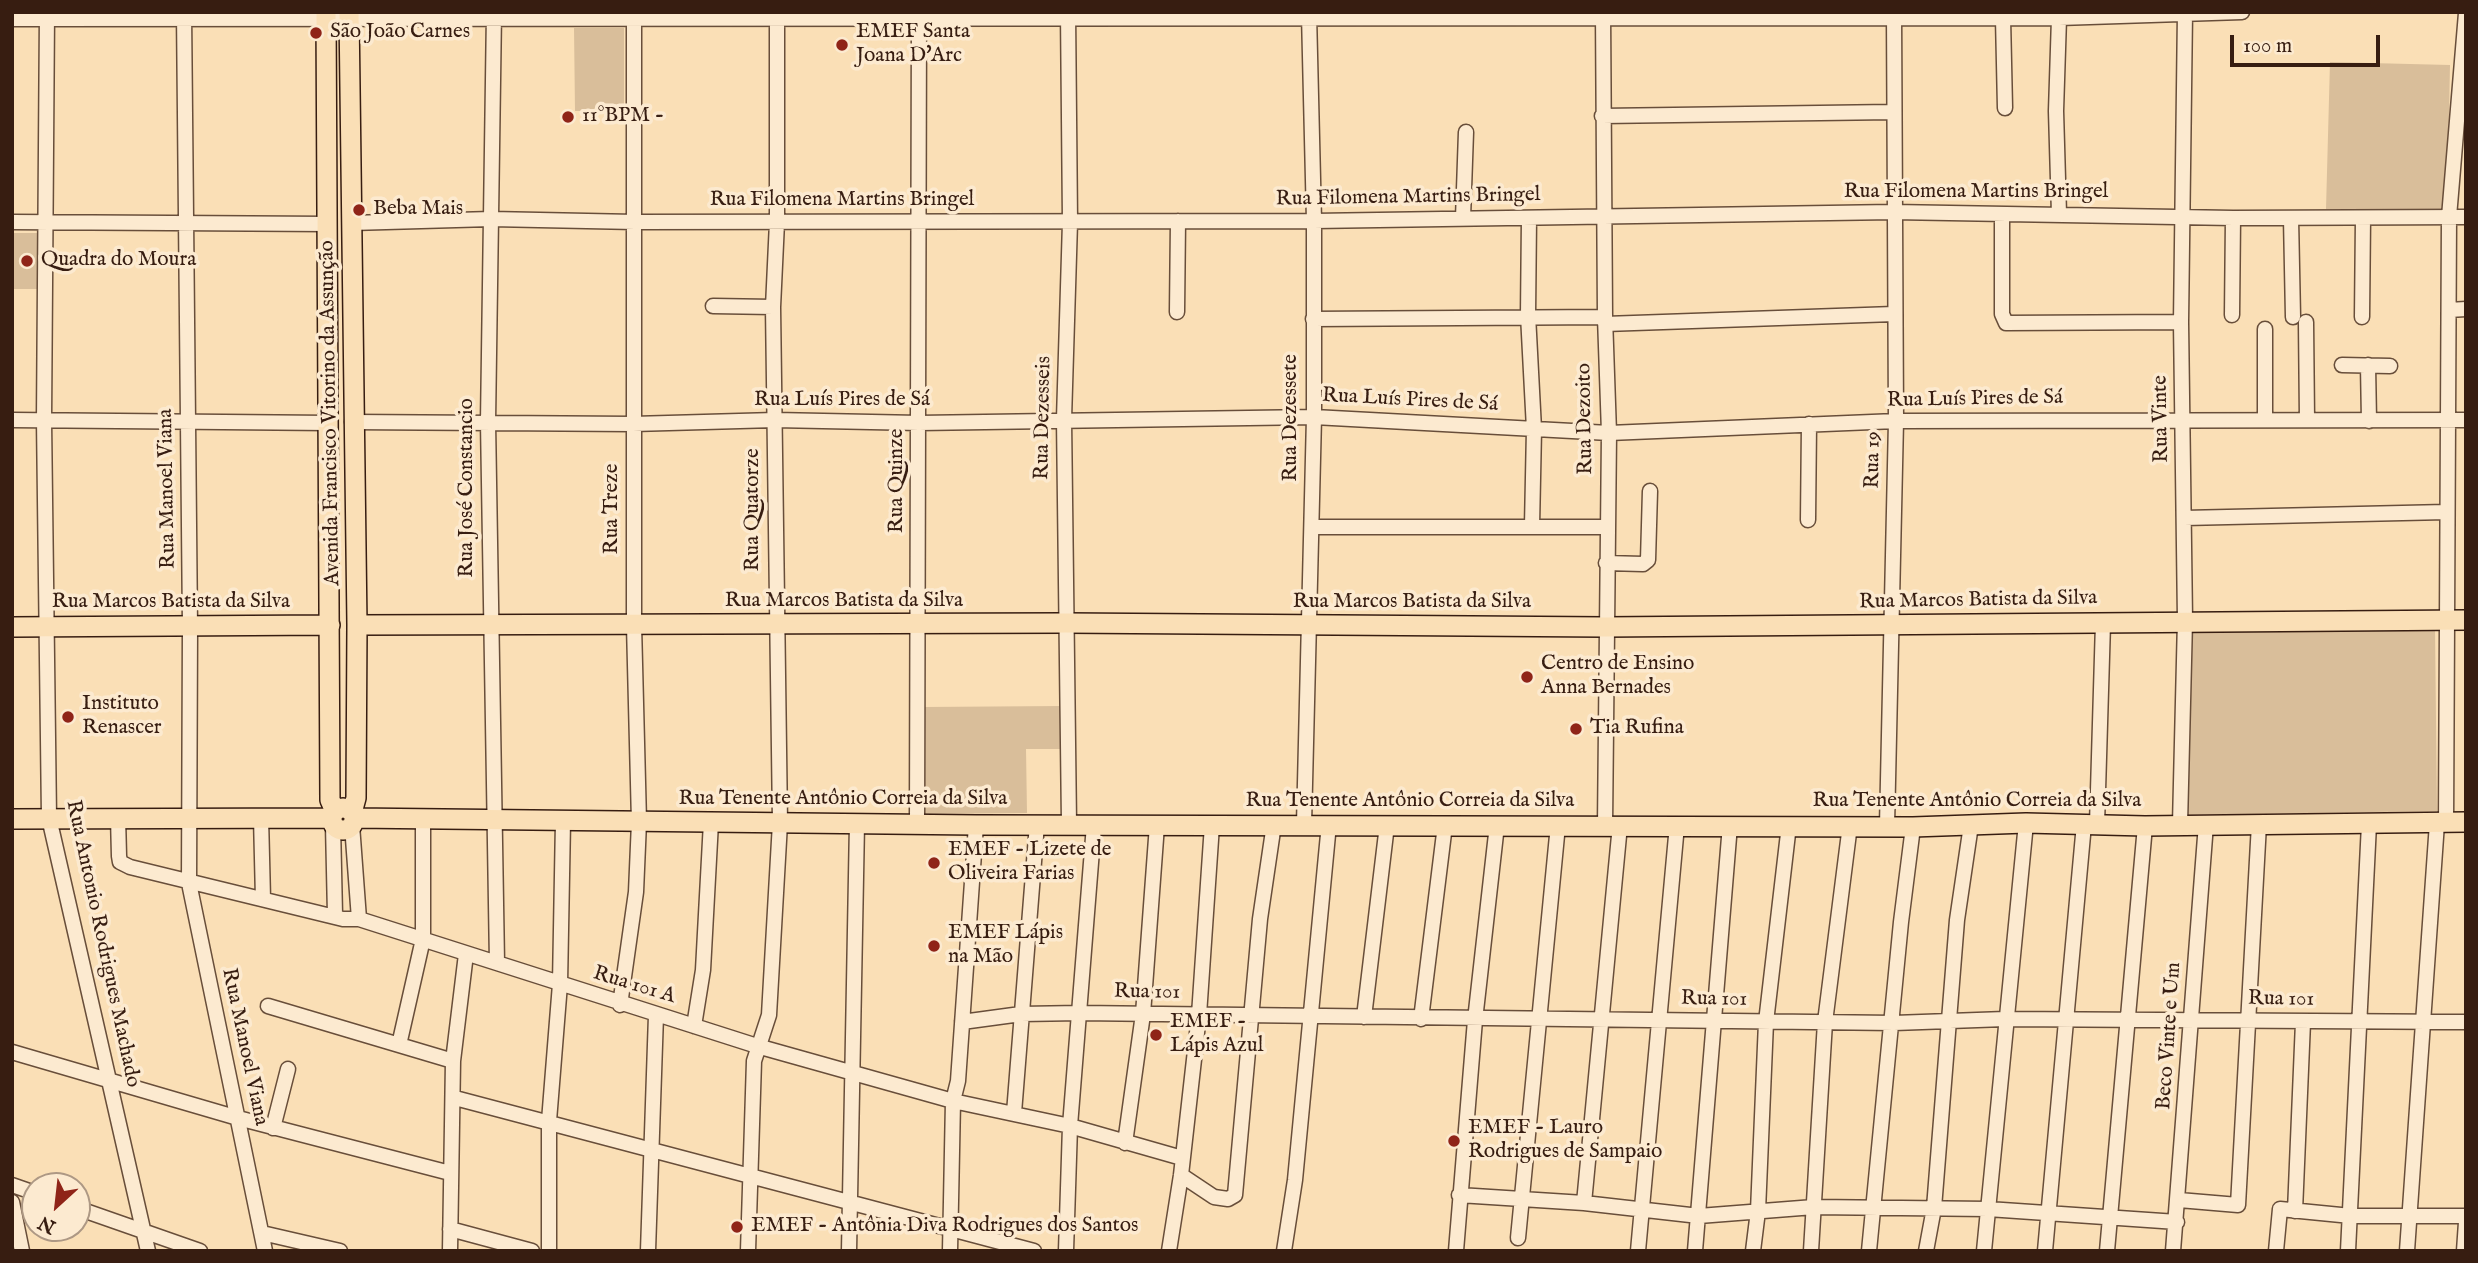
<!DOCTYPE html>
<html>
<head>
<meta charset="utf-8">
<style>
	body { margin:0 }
	#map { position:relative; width:2478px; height:1263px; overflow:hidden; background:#fadfb6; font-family:"IM FELL English",serif }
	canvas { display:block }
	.frame { position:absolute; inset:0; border:14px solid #371d11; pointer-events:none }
	.north { position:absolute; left:21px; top:1172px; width:70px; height:70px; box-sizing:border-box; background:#fcead0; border:2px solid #ad9884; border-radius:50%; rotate:207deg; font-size:19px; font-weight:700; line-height:28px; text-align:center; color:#371d11 }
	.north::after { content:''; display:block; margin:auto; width:24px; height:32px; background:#8f2418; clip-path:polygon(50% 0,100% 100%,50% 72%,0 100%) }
	.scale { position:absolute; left:2230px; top:35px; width:150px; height:32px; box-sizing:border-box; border:4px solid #371d11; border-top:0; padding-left:9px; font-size:21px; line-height:24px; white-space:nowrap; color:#371d11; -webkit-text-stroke:5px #fcead0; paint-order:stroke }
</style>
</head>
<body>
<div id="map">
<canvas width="2478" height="1263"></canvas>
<div class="frame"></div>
<div class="north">N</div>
<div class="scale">100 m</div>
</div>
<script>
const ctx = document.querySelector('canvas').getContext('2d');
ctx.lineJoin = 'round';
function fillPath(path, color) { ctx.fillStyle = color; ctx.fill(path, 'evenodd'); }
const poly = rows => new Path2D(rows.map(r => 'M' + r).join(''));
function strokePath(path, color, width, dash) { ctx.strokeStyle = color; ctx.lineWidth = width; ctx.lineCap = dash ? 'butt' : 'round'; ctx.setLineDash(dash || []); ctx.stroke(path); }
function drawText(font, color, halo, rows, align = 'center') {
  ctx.font = font + ' "IM FELL English",serif'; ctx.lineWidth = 7; ctx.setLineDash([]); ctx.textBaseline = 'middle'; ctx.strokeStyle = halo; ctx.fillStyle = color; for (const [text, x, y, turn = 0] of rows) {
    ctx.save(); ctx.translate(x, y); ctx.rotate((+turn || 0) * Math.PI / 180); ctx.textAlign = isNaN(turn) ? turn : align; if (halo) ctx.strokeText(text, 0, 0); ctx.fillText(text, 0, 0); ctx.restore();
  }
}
const green = poly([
	[574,28,624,28,624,111,575,111],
	[2330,62,2450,65,2447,212,2326,209],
	[12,233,41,233,41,289,12,289],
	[2435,628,2437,811,2187,815,2189,630],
	[1062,706,1063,749,1026,749,1027,813,925,814,924,707]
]);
const minor = poly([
	[47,12,44,420,49,818,148,1251],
	[184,12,190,627,189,883,265,1251],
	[494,12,488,422,497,963],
	[1068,12,1070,222,1064,419,1069,824],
	[1603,12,1605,317,1609,433,1605,825],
	[2003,18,2005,108],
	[2059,18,2056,111,2059,214],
	[12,19,2059,18,2242,12],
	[1602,116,1892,112],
	[2002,215,2002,314,2006,323,2181,322],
	[1463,218,1466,132],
	[1529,218,1528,315,1534,429,1532,526],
	[2291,218,2293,317],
	[12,222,329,224],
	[351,223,491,219,635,222,1314,221,1893,212,2233,218,2466,217],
	[713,306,773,307],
	[2449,310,2466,309],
	[1177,312,1178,221],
	[2232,315,2233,218],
	[2362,317,2363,218],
	[1313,319,1605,317],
	[2306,322,2307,420],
	[1605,324,1894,314],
	[2265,329,2265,420],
	[2342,365,2390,366],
	[2368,365,2369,421],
	[12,420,329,423],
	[352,422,633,424,775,420,919,423,1314,417,1609,433,1896,421,2466,420],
	[2184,518,2446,512],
	[1808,520,1809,424],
	[1312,527,1607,527],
	[1606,563,1643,564,1648,560,1650,491],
	[118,817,119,856,120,862,130,867,343,919,359,919,757,1046,953,1101,1070,1126,1182,1158],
	[261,817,263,899],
	[2446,823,2449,217,2466,13],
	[917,824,919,12],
	[1304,824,1314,417,1314,221,1309,14],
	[2097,824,2103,623],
	[2180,824,2185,620,2181,322,2185,12],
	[333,825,335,915],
	[352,825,359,919],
	[1887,825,1896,421,1894,12],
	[620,1005,636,892,639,822,634,625,634,12],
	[268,1006,453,1061],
	[1364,1017,1387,825],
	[1421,1019,1445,825],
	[962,1022,1021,1014,1080,1013,1894,1023,2005,1019,2466,1022],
	[694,1026,703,970,711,822],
	[399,1045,423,939,423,819],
	[12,1052,238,1118,450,1173],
	[455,1098,1034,1251],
	[1014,1113,1037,824],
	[273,1128,288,1069],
	[1125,1143,1143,1014,1157,825],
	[1181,1175,1214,1197,1228,1199,1235,1195,1260,919,1274,824],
	[12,1185,35,1193],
	[1459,1195,1584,1203,1699,1216,1814,1207,1988,1209,2177,1222],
	[2179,1200,2238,1205,2259,824],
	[12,1202,22,1251],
	[1584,1203,1620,825],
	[77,1208,200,1251],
	[2295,1211,2303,1022],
	[450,1229,532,1251],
	[262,1233,340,1251],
	[1518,1238,1558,825],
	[450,1251,453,1061,466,954],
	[549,1251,549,1121,560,984,563,821],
	[648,1251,656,1015],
	[748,1251,754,1061,769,1015,780,823,773,307,777,222,777,12],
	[849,1251,857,823],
	[950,1251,953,1101,958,1081,976,825],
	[1066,1251,1070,1126,1094,825],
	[1169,1251,1181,1175,1199,1015,1212,825],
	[1284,1251,1295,1180,1329,824],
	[1456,1251,1475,1020,1497,825],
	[1638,1251,1677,825],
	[1695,1251,1730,825],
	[1753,1251,1758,1211,1766,1022,1789,825],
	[1811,1251,1825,1022,1850,825],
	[1869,1251,1901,922,1913,827],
	[1926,1251,1934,1208,1957,920,1971,825],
	[1984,1251,2026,823],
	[2045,1251,2084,824],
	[2107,1251,2145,826],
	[2173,1251,2206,824],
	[2276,1251,2280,1209,2351,1216,2466,1216],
	[2348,1251,2369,824],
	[2407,1251,2437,823],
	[2464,1251,2466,1222]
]);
const major = poly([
	[326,12,330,800,335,811],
	[349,12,357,625,356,798,352,813],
	[357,625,1066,623,1605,627,2466,620],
	[12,627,330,625],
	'332 819a11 11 0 1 1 22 0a11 11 0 1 1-22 0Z',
	[354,818,976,825,1913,827,2026,823,2145,826,2466,822],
	[12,819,332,818]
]);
const markers = [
	[316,33,7,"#8f2418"],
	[842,45,7,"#8f2418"],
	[568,117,7,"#8f2418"],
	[359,210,7,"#8f2418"],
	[27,261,7,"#8f2418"],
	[1527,677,7,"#8f2418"],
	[68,717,7,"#8f2418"],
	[1576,729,7,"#8f2418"],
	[934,863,7,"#8f2418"],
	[934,946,7,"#8f2418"],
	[1156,1035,7,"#8f2418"],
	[1454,1141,7,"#8f2418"],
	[737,1227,7,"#8f2418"]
];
const poiNames = [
	["São João Carnes",330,33],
	["EMEF Santa",856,33],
	["Joana D'Arc",856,57],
	["11°BPM -",582,117],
	["Beba Mais",373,210],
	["Quadra do Moura",41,261],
	["Centro de Ensino",1541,665],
	["Anna Bernades",1541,689],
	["Instituto",82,705],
	["Renascer",82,729],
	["Tia Rufina",1590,729],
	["EMEF - Lizete de",948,851],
	["Oliveira Farias",948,875],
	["EMEF Lápis",948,934],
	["na Mão",948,958],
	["EMEF -",1170,1023],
	["Lápis Azul",1170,1047],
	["EMEF - Lauro",1468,1129],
	["Rodrigues de Sampaio",1468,1153],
	["EMEF - Antônia Diva Rodrigues dos Santos",751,1227]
];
const streetNames = [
	["Rua Filomena Martins Bringel",1976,193],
	["Rua Filomena Martins Bringel",1408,198,-1],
	["Rua Filomena Martins Bringel",842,201],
	["Rua Luís Pires de Sá",1975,400,-1],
	["Rua Luís Pires de Sá",842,401],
	["Rua Luís Pires de Sá",1410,401,3],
	["Avenida Francisco Vitorino da Assunção",331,413,-91],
	["Rua Dezesseis",1044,418,-89],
	["Rua Dezessete",1292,418,-90],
	["Rua Dezoito",1586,419,-91],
	["Rua Vinte",2162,419,-91],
	["Rua 19",1874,460,-89],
	["Rua Quinze",898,481,-90],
	["Rua José Constancio",468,488,-90],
	["Rua Manoel Viana",168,489,-91],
	["Rua Treze",613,509,-90],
	["Rua Quatorze",754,510,-90],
	["Rua Marcos Batista da Silva",1978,601,-1],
	["Rua Marcos Batista da Silva",844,602],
	["Rua Marcos Batista da Silva",171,603],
	["Rua Marcos Batista da Silva",1412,603],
	["Rua Tenente Antônio Correia da Silva",843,800],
	["Rua Tenente Antônio Correia da Silva",1410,802],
	["Rua Tenente Antônio Correia da Silva",1977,802],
	["Rua Antonio Rodrigues Machado",102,944,78],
	["Rua 101 A",634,986,17],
	["Rua 101",1147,993,1],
	["Rua 101",1714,1000,1],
	["Rua 101",2281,1000,1],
	["Beco Vinte e Um",2170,1036,-86],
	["Rua Manoel Viana",244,1047,78]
];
fillPath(green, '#d9be9a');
strokePath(minor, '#684e3a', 17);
strokePath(major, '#371d11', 22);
strokePath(minor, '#fcead0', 14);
strokePath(major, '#fadfb6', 19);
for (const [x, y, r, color] of markers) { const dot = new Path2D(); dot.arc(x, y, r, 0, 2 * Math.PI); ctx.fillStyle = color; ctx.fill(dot); strokePath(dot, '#fcead0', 2.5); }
drawText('21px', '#371d11', '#fcead0', poiNames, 'left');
drawText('21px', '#371d11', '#fcead0', streetNames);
</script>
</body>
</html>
